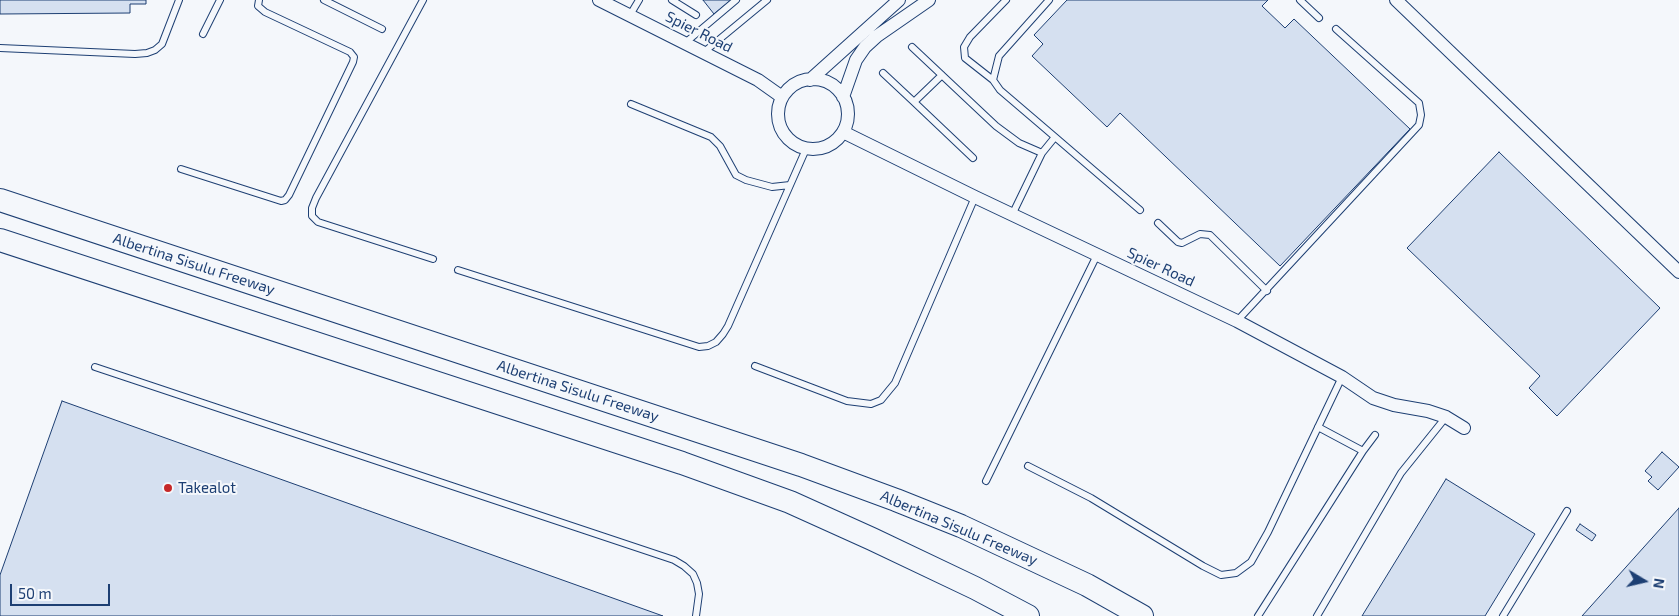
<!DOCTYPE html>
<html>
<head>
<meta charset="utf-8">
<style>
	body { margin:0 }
	#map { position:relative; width:1679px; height:616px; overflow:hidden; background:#f4f7fb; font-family:"Exo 2",sans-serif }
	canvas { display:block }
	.north { position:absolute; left:1619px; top:556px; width:50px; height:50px; -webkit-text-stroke:4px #f4f7fb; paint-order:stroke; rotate:99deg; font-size:14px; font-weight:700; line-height:20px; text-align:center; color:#1d3f73 }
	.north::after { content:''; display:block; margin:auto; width:18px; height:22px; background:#1d3f73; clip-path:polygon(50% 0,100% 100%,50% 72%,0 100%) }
	.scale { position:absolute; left:10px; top:584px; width:100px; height:22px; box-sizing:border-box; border:2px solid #1d3f73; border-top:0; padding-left:6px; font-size:15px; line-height:18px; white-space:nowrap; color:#1d3f73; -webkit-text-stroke:4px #f4f7fb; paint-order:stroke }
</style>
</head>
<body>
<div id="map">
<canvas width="1679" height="616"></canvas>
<div class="north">N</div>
<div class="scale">50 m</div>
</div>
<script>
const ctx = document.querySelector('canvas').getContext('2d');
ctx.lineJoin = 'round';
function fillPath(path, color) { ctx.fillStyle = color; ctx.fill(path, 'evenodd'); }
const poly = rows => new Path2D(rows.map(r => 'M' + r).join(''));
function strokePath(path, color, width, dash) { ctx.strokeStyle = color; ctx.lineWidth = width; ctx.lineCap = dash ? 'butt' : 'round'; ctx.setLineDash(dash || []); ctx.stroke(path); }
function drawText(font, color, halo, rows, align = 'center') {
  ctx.font = font + ' "Exo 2",sans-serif'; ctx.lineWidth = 4; ctx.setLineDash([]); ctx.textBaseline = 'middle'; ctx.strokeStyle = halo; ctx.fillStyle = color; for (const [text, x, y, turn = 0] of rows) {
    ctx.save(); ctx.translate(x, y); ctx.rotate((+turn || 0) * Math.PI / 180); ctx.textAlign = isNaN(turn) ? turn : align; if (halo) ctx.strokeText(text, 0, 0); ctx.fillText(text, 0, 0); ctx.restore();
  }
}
const building = poly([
	[0,0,146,0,146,4,130,4,130,13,0,14,0,0],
	[703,0,731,0,714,14,703,0],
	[1067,0,1268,0,1262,6,1285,28,1294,19,1410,129,1280,266,1120,113,1107,127,1032,56,1043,44,1034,35,1067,0],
	[1499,152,1660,308,1557,416,1529,388,1540,376,1407,248,1499,152],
	[62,401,663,616,0,616,0,575,62,401],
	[1662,452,1679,467,1658,490,1648,481,1652,477,1645,471,1662,452],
	[1446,479,1535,534,1485,616,1362,616,1446,479],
	[1679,508,1679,616,1582,616,1679,508],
	[1580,524,1596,535,1592,541,1576,530,1580,524]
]);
const lane = poly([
	[324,0,382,29],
	[423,0,316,198,312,208,312,216,318,222,433,259],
	[672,0,696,15],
	[1300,0,1319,18],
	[630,15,639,0],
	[203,34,220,0],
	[685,43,736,0],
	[912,47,996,126,1019,143,1042,153],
	[0,48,135,54,147,53,155,50,162,44,179,0],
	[704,52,767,0],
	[883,73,914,102,942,75],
	[993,80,965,58,964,47,970,37,1006,0],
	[914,102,973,158],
	[631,104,711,137,720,146,736,175,746,180,772,187,790,185],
	[1055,137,1140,210],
	[181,169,281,201,285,200,289,195,353,62,354,57,350,52,265,12,258,6,259,0],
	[1012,215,1042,153,1055,137,1000,90,993,80,999,56,1049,0],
	[1158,223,1178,242,1182,243,1200,234,1210,235,1267,291],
	[458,270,699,347,708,346,716,342,723,334,728,326,806,149],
	[1237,321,1419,125,1421,115,1419,103,1336,29],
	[755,366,847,401,871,404,881,400,895,383,975,197],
	[95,367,674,560,684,566,693,574,697,583,699,594,696,616],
	[1363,451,1375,435],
	[1028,466,1091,498,1203,566,1221,575,1236,573,1251,562,1268,532,1342,377],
	[986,481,1097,255],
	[1258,616,1363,451,1318,427],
	[1317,616,1401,473,1446,417],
	[1503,616,1567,511]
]);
const street = poly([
	[599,0,758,80,782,97],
	[1396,0,1679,272],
	'778 114a35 35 0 1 1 70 0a35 35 0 1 1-70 0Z',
	[810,80,899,0],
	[843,97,856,60,865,47,877,36,929,0],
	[843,132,975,197,1237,321,1342,377,1373,398,1394,405,1428,411,1446,417,1464,428]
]);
const highway = poly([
	[0,200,801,465,896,500,961,526,1087,585,1142,616],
	[0,240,682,463,790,502,872,539,975,588,1028,616]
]);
const markers = [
	[168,488,5,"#c62828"]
];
const streetNames = [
	["Spier Road",699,32,27],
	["Albertina Sisulu Freeway",194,264,18],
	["Spier Road",1161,267,25],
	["Albertina Sisulu Freeway",578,391,18],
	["Albertina Sisulu Freeway",959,528,23]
];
const poiNames = [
	["Takealot",178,488]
];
fillPath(building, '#d5e0f0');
strokePath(building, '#1d3f73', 1);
strokePath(lane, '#1d3f73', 8);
strokePath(street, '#1d3f73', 14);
strokePath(highway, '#1d3f73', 24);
strokePath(lane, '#f4f7fb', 6);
strokePath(street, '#f4f7fb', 12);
strokePath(highway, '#f4f7fb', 22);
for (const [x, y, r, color] of markers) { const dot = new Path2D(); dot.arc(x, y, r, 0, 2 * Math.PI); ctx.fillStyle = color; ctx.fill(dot); strokePath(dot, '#f4f7fb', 2); }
drawText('15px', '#1d3f73', '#f4f7fb', streetNames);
drawText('15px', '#1d3f73', '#f4f7fb', poiNames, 'left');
</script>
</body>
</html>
